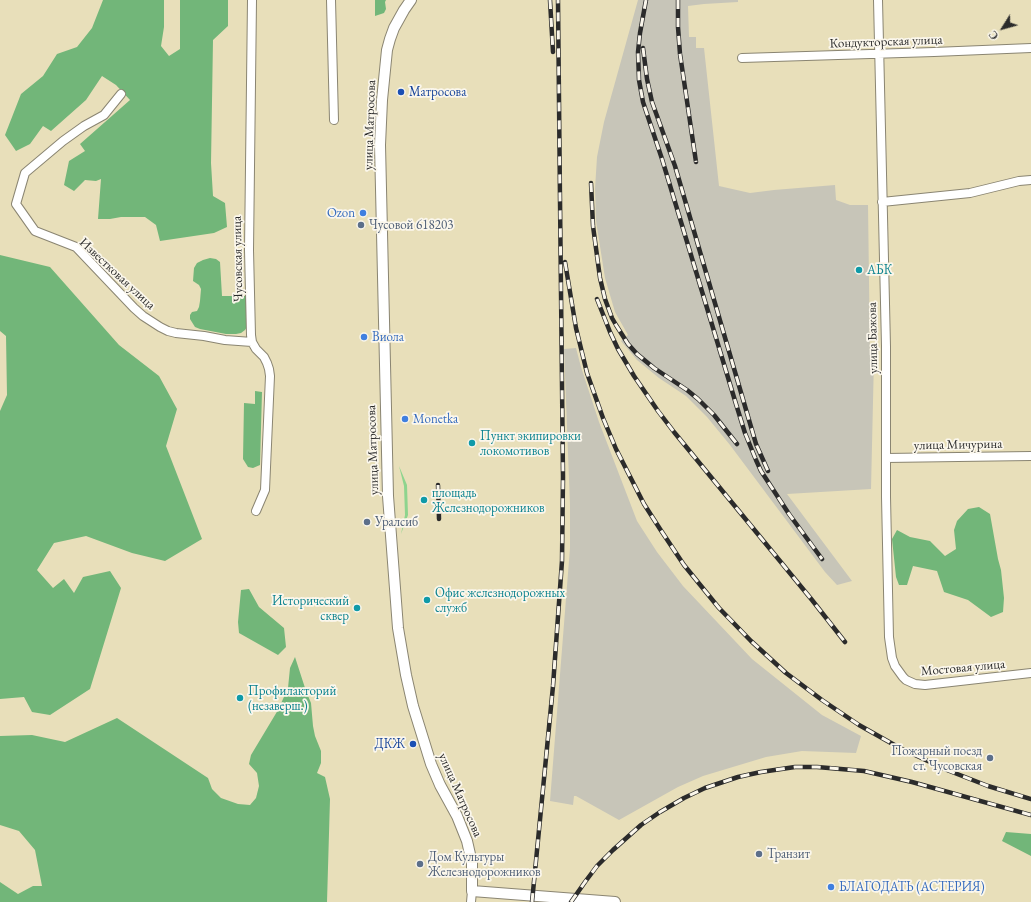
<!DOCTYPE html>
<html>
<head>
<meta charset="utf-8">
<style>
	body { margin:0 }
	#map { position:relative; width:1031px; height:902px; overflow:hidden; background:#e8dfba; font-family:"EB Garamond",serif }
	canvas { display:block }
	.north { position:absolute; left:983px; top:8px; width:40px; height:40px; -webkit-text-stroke:3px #fbf7ec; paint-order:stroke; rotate:233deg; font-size:11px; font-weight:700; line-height:16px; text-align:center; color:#2b2b2b }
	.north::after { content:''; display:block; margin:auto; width:14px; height:18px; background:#2b2b2b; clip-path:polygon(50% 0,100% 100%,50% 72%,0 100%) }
</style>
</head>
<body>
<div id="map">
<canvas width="1031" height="902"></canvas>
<div class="north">С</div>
</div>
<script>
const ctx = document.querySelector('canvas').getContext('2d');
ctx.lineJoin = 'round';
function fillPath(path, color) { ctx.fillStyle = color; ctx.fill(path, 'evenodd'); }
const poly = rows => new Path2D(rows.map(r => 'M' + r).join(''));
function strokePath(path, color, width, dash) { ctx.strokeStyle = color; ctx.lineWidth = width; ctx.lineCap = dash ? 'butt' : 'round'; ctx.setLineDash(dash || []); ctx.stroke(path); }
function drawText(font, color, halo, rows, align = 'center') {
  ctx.font = font + ' "EB Garamond",serif'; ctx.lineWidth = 3.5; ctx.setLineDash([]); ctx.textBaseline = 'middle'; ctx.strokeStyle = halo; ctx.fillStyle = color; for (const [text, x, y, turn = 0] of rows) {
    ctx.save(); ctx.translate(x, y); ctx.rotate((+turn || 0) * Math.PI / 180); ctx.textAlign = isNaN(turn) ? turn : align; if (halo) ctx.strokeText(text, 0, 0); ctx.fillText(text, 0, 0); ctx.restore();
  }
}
const industrial = poly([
	[638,0,738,0,738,2,704,4,688,6,689,37,696,37,696,48,704,48,719,186,750,193,774,190,835,185,836,200,850,205,868,205,870,355,874,358,871,489,787,494,852,581,837,585,825,572,730,445,707,417,686,396,659,378,637,360,621,341,628,335,615,312,605,278,596,221,595,189,597,157,604,122],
	[576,348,581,367,599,422,637,521,657,552,683,586,752,659,822,715,861,736,856,753,802,751,766,757,703,776,678,787,619,820,576,796,574,796,573,805,550,801,570,548,570,505,564,349]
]);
const green = poly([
	[399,466,407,485,408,515,401,534,405,515,404,486]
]);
const forest = poly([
	[103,0,164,0,164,27,161,46,169,56,180,49,180,0,228,0,228,26,213,40,211,163,213,196,225,203,227,227,214,233,160,241,156,225,145,217,121,217,110,219,98,219,101,179,96,181,85,180,74,191,64,185,69,161,85,151,80,144,130,100,116,85,102,76,86,100,51,131,43,126,30,144,16,151,5,135,21,94,43,76,57,54,77,47,92,28],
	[375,0,386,0,385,2,386,9,384,13,375,16],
	[0,255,50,267,119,345,159,376,177,409,166,446,202,539,165,561,132,553,86,536,54,543,37,570,53,588,64,579,74,593,83,577,110,571,121,588,90,689,50,715,32,712,24,697,0,699,0,411,7,395,6,336,0,331],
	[210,258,216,259,220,262,222,296,246,296,247,327,245,330,241,333,236,334,226,334,200,329,195,327,190,319,190,315,192,312,197,311,199,307,200,301,201,289,199,285,193,281,194,268,197,263,203,260],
	[255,391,262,392,260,465,253,468,248,467,243,459,244,403,255,404],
	[979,507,990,514,998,559,1001,570,1004,598,1003,612,991,617,968,600,944,592,937,571,913,566,907,585,899,585,896,577,892,539,897,530,910,537,930,541,945,556,956,549,954,530,957,521,968,509],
	[249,589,259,607,284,628,286,647,278,655,239,633,238,622,241,590],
	[295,657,306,691,311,703,313,726,315,736,321,751,321,763,317,773,325,777,330,799,327,902,0,902,0,882,18,894,33,886,42,886,35,850,19,831,0,825,0,736,32,735,65,742,117,718,208,778,212,789,221,798,238,804,250,805,256,798,259,786,257,773,249,764,251,755,278,710,288,688,290,668],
	[1006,832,1031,834,1031,856,1002,841]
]);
const minor = poly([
	[252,0,249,250,251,335,252,342,256,349,264,357,267,363,269,369,270,376,265,490,256,511],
	[331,0,334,120],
	[878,0,886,346,886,497,889,637,892,658,895,666,903,677,906,680,915,684,925,685,1031,673],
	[742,58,934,52,1031,48],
	[121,94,104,115,84,126,63,141,25,173,16,204,35,231,76,247,134,308,143,316,160,327,168,331,176,333,204,336,225,340,252,342],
	[882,202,970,193,1019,181,1031,180],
	[886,458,1031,456],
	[471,902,472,891]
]);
const tertiary = poly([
	[411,0,404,10,394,28,390,39,387,50,382,100,380,145,388,496,398,628,406,675,413,706,431,764,440,785,457,816,467,841,472,863,472,891,615,902]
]);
const rail = poly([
	[550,0,553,52],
	[646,0,640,33,638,52,639,80,643,102,662,159,736,404,745,433,756,460,761,471,789,514,822,559],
	[678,0,678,27,680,54,696,162],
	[643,48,647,79,652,102,675,166,756,444,768,471],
	[591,183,593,226,600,278,605,299,612,318,616,325,628,344,637,354,654,368,687,390,698,399,714,415,737,444],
	[565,262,576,328,587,373,603,418,616,449,644,504,660,529,684,565,719,608,751,641,786,673,822,700,859,725,898,747,947,770,988,786,1031,799],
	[597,299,610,332,618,349,634,376,658,411,674,432,812,600,845,642],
	[438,485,439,519],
	[532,902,553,686,562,561,563,477,560,199,558,0],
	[571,902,585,882,597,866,613,850,641,825,660,812,684,798,705,788,738,777,761,772,795,767,817,767,864,771,912,782,1031,815]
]);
const markers = [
	[401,92,4,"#1a4fb4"],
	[363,213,4,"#3f7fe0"],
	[361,225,4,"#5c6f8a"],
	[859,270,4,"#0f9aa8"],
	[364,337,4,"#3f7fe0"],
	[405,419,4,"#3f7fe0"],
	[472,443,4,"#0f9aa8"],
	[424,500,4,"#0f9aa8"],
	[367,522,4,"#5c6f8a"],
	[427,600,4,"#0f9aa8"],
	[357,608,4,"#0f9aa8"],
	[240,698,4,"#0f9aa8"],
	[413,744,4,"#1a4fb4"],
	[990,758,4,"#5c6f8a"],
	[759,854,4,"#5c6f8a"],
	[420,864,4,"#5c6f8a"],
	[831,887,4,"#3f7fe0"]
];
const streetNames = [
	["Кондукторская улица",886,42,-2],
	["улица Матросова",370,125,-88],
	["Чусовская улица",238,259,-91],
	["Известковая улица",117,274,43],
	["улица Бажова",873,338,-91],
	["улица Мичурина",958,445,-1],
	["улица Матросова",373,450,-92],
	["Мостовая улица",963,668,-5],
	["улица Матросова",460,795,66]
];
const transitNames = [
	["Матросова",409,92],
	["ДКЖ",405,744,"right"]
];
const shopNames = [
	["Ozon",355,213,"right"],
	["Виола",372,337],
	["Monetka",413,419],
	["БЛАГОДАТЬ (АСТЕРИЯ)",839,887]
];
const serviceNames = [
	["Чусовой 618203",369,225],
	["Уралсиб",375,522],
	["Пожарный поезд",982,751,"right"],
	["ст. Чусовская",982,766,"right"],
	["Транзит",767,854],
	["Дом Культуры",428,857],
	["Железнодорожников",428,872]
];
const cultureNames = [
	["АБК",867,270],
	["Пункт экипировки",480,436],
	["локомотивов",480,451],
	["площадь",432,493],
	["Железнодорожников",432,508],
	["Офис железнодорожных",435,593],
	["служб",435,608],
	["Исторический",349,601,"right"],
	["сквер",349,616,"right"],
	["Профилакторий",248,691],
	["(незаверш.)",248,706]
];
fillPath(industrial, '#c7c5b8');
fillPath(green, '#8ed48e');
fillPath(forest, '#72b679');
strokePath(minor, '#8a8572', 10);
strokePath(tertiary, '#8a8572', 12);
strokePath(minor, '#fff', 8);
strokePath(tertiary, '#fff', 10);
strokePath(rail, '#2b2b2b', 4.5);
strokePath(rail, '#fbf7ec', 3, [9]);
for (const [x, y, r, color] of markers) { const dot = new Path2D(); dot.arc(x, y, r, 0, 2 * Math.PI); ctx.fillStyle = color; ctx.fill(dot); strokePath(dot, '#fbf7ec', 1.5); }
drawText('13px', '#2b2b2b', '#fbf7ec', streetNames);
drawText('13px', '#164399', '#fbf7ec', transitNames, 'left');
drawText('13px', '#366cbe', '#fbf7ec', shopNames, 'left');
drawText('13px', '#4e5e75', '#fbf7ec', serviceNames, 'left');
drawText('13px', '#0d838f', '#fbf7ec', cultureNames, 'left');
</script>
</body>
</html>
